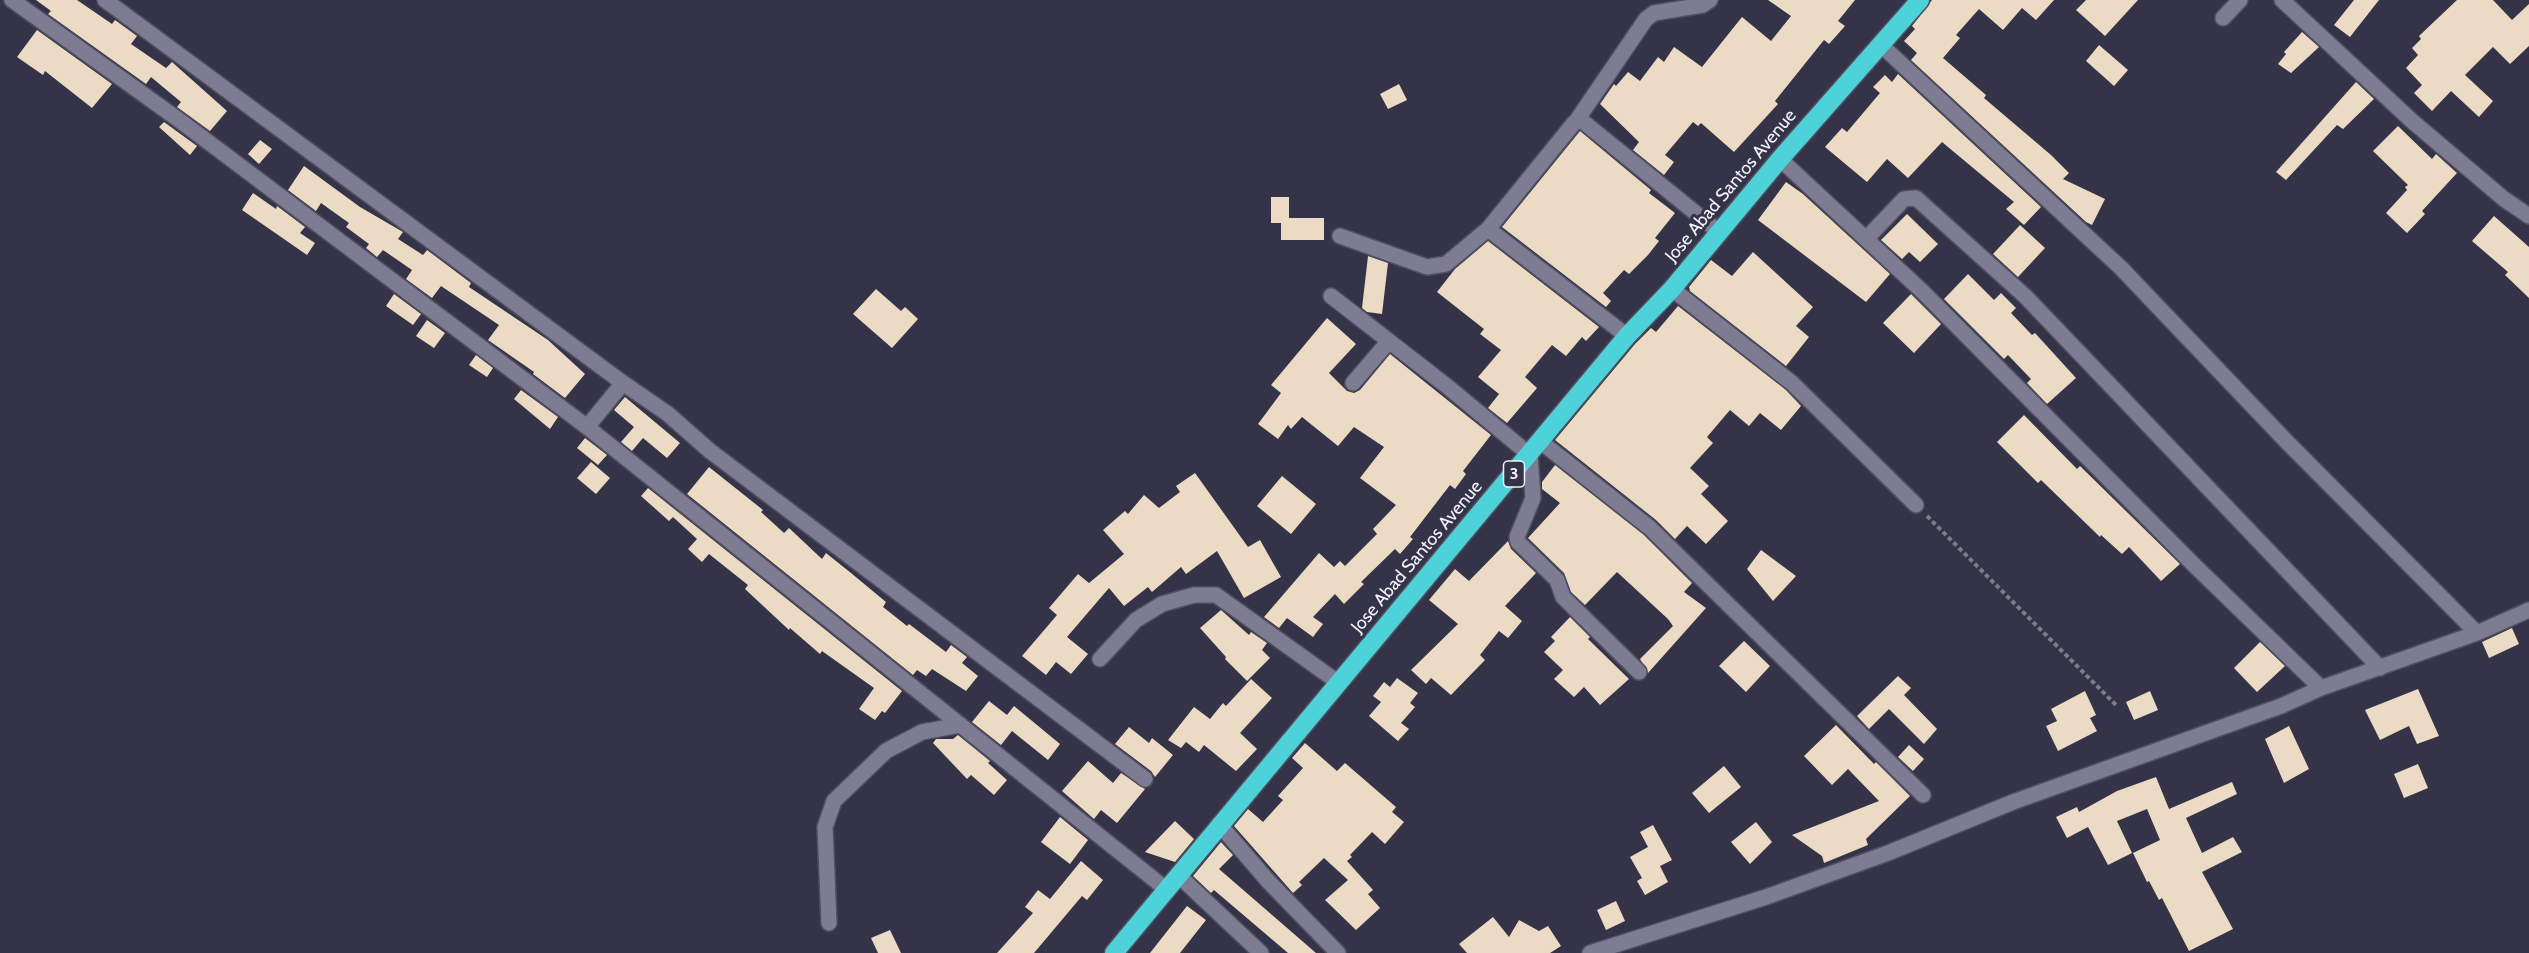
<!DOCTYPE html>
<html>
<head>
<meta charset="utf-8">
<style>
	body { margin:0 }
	canvas { display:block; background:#353347 }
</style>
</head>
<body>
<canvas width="2529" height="953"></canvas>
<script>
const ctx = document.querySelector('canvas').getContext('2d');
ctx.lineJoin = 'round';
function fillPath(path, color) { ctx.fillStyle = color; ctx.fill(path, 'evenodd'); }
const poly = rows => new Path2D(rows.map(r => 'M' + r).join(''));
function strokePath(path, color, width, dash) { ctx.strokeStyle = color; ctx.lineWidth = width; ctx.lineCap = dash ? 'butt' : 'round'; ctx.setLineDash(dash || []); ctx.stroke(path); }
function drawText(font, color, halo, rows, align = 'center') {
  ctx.font = font + ' Cabin,sans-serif'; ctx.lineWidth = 6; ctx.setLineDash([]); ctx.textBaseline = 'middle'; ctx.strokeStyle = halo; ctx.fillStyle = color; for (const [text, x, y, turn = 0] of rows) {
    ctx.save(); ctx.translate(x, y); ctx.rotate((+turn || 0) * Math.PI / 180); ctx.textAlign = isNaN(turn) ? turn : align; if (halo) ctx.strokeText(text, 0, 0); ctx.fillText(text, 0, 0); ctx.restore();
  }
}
const building = poly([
	[36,0,77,0,112,24,115,20,137,36,131,44,166,68,172,62,227,111,210,131,177,107,181,102,151,77,146,84,48,14,51,11],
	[1768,0,1855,0,1838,21,1845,26,1829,44,1824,40,1775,101,1778,104,1734,152,1701,123,1698,126,1693,122,1665,155,1674,162,1664,175,1633,150,1639,142,1600,104,1614,84,1616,86,1628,72,1640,81,1658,57,1664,62,1674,47,1702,67,1742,17,1771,41,1791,16],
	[1932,0,2054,0,2036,20,2022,8,2003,30,1979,9,1956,35,1960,38,1943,58,1986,95,1984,98,2051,155,2069,173,2063,179,2105,199,2092,225,2086,222,1911,60,1917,53,1904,41,1915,29,1912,26],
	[2086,0,2138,0,2105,36,2076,10],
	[2354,0,2379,0,2350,37,2334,25],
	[2457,0,2493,0,2512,20,2529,4,2529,46,2510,64,2493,47,2465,75,2493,101,2479,117,2451,91,2432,111,2414,93,2422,85,2406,68,2418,55,2412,48,2421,39,2419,36],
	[37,30,112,84,92,108,45,71,43,75,17,57],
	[2302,32,2319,47,2291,73,2278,64,2286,54,2284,52],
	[2099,45,2128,70,2114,86,2086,61],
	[1898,74,2041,207,2024,225,2006,209,2014,202,1942,142,1908,178,1887,159,1867,182,1825,147,1842,128,1847,132,1880,93,1873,87,1885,75,1892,82],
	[2356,82,2374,99,2343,129,2337,125,2286,180,2276,172],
	[1399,84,1407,100,1388,109,1380,94],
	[164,122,197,146,190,155,159,127],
	[2398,126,2432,159,2436,154,2457,173,2422,211,2425,214,2407,233,2386,213,2407,190,2405,187,2408,185,2373,151],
	[1580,131,1651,190,1649,193,1675,213,1655,238,1659,241,1648,255,1629,274,1624,270,1603,293,1611,301,1606,307,1502,227],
	[260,140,272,149,259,164,248,154],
	[304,166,360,207,403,232,398,239,423,255,427,250,471,283,469,287,548,340,585,374,565,398,533,374,534,372,488,340,499,325,441,286,432,298,406,279,412,270,383,250,377,257,366,248,369,244,346,227,349,223,321,203,316,211,288,190],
	[1786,182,1803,194,1890,274,1866,302,1758,220],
	[253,193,276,209,277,206,305,227,300,233,315,243,307,255,242,210],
	[1271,197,1289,197,1289,218,1324,218,1324,240,1281,240,1281,223,1271,223],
	[1907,214,1938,244,1920,262,1909,252,1902,259,1881,240],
	[2494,216,2529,247,2529,298,2505,275,2508,272,2472,241],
	[2020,225,2045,248,2018,277,1993,254],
	[1488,241,1599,327,1586,341,1582,337,1566,356,1552,345,1525,377,1537,388,1507,423,1488,408,1499,394,1478,377,1501,350,1480,334,1484,329,1437,292,1455,269],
	[1753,252,1813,307,1796,326,1809,337,1786,366,1690,291,1689,287,1711,260,1732,276],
	[1368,256,1388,263,1382,314,1367,312,1362,308],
	[1968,274,1994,300,2001,293,2016,308,2011,313,2032,335,2035,333,2076,378,2047,404,2027,383,2031,379,2008,355,2004,359,1944,299],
	[876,289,901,311,905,307,918,319,892,348,853,314],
	[394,294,421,314,413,325,386,306],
	[1911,294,1941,324,1914,353,1883,323],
	[1678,306,1786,390,1801,406,1781,430,1760,413,1749,426,1730,410,1707,437,1713,443,1690,468,1709,486,1701,494,1728,521,1706,544,1687,526,1675,539,1656,520,1555,440,1635,344,1651,328,1656,332],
	[1327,318,1356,344,1329,373,1347,391,1354,393,1360,390,1390,354,1491,435,1463,471,1466,474,1455,489,1450,485,1410,537,1413,539,1400,554,1395,549,1361,582,1364,584,1344,604,1335,594,1313,617,1323,624,1313,637,1287,618,1279,628,1264,617,1319,553,1334,567,1340,561,1345,566,1377,534,1373,529,1396,505,1360,478,1384,447,1354,427,1338,446,1302,417,1291,429,1288,425,1278,439,1258,424,1281,393,1271,385],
	[427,320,445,333,434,348,416,336],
	[476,355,493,368,487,377,469,365],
	[521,390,558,417,550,429,514,399],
	[625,397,680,443,667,458,643,438,632,451,621,442,634,427,614,410],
	[2024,415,2077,469,2080,466,2180,564,2161,581,2129,547,2122,554,2101,535,2100,537,2041,480,2038,483,1997,442],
	[585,438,607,455,598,465,577,448],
	[591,462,610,478,596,494,577,478],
	[1555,465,1644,535,1692,583,1684,592,1706,608,1648,673,1640,659,1673,626,1668,619,1617,572,1585,605,1571,592,1564,573,1528,538,1560,503,1542,489,1542,482],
	[709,467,763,510,761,512,784,533,789,528,822,559,826,553,851,573,886,602,883,607,907,626,909,624,946,652,951,645,967,657,962,663,978,676,966,691,932,669,926,676,917,670,913,675,687,494],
	[1195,473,1248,547,1260,540,1281,577,1244,598,1217,551,1186,574,1181,567,1152,592,1148,587,1124,606,1109,588,1067,637,1088,654,1071,674,1056,662,1046,675,1022,656,1057,615,1049,608,1078,574,1089,583,1124,554,1103,530,1125,511,1128,514,1144,495,1159,508,1180,492,1176,486],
	[1282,476,1316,504,1291,534,1257,506],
	[648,488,902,691,885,713,882,711,875,720,859,709,874,688,822,651,820,654,790,628,789,630,745,589,748,585,709,554,702,562,688,549,697,539,673,517,669,521,641,496],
	[1508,541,1511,549,1536,573,1505,606,1522,621,1508,638,1499,631,1480,655,1485,660,1451,695,1431,678,1426,684,1411,670,1458,624,1429,600,1455,569,1469,581],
	[1761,550,1796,576,1773,601,1747,569],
	[1221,610,1249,635,1251,632,1267,643,1262,650,1270,658,1247,681,1225,659,1226,657,1200,628],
	[1570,617,1590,637,1588,639,1629,679,1600,705,1584,687,1574,697,1554,679,1563,670,1544,652,1555,641,1551,637],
	[2512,628,2519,644,2489,658,2482,642],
	[1744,641,1770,666,1746,692,1719,666],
	[2260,642,2285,666,2257,692,2234,668],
	[1898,676,1911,688,1904,695,1937,729,1924,744,1889,709,1869,729,1857,716],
	[1397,678,1418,693,1410,703,1415,707,1401,723,1409,729,1398,741,1369,716,1381,702,1373,696,1384,682,1390,687],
	[1251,679,1272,698,1240,733,1257,749,1236,771,1204,745,1199,752,1186,742,1181,748,1168,740,1194,707,1210,719,1223,703,1226,706],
	[2418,689,2439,736,2417,744,2409,726,2380,740,2365,710],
	[2085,691,2096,715,2090,718,2097,731,2058,751,2046,726,2057,721,2051,709],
	[2150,691,2158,710,2134,720,2126,702],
	[989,701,1007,715,1014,706,1060,744,1048,760,1012,731,1001,745,972,722],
	[1836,725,1874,764,1876,762,1910,796,1866,839,1868,845,1824,863,1822,856,1792,835,1879,801,1848,769,1832,785,1804,756],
	[2289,726,2309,769,2284,783,2265,739],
	[1129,727,1149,743,1152,738,1173,755,1155,777,1151,771,1115,744],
	[958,735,990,761,988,763,1007,780,994,795,971,775,967,779,933,743,936,739,953,739],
	[1305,743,1337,771,1345,763,1396,807,1392,812,1404,822,1385,844,1372,832,1350,855,1352,857,1347,861,1373,890,1368,894,1380,908,1356,930,1325,900,1348,880,1324,858,1299,882,1302,885,1293,893,1234,826,1248,809,1263,822,1283,800,1278,796,1303,768,1292,758],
	[1909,745,1924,759,1913,771,1898,757],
	[1088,761,1113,783,1121,773,1145,789,1117,823,1101,810,1094,819,1062,791],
	[2418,764,2428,788,2404,798,2394,774],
	[1724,766,1741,787,1709,813,1692,793],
	[2156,777,2169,809,2232,782,2237,794,2186,818,2202,853,2233,837,2242,852,2202,872,2233,929,2189,951,2162,898,2159,900,2149,881,2147,882,2133,853,2160,840,2147,809,2117,821,2132,853,2108,865,2088,827,2067,838,2056,817,2077,807,2079,812,2117,791],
	[1060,817,1088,840,1070,864,1041,842],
	[1175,821,1194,839,1175,862,1145,852],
	[1756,822,1772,842,1750,864,1731,842],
	[1653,825,1672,860,1660,866,1668,882,1645,895,1637,881,1642,878,1630,857,1648,847,1640,832],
	[1221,842,1233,855,1219,869,1316,953,1288,953,1214,890,1211,893,1193,876],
	[1081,861,1103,880,1087,900,1082,896,1034,953,997,953,1033,913,1025,907,1038,890,1050,899],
	[1616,901,1625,921,1606,930,1597,910],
	[1187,906,1206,920,1180,953,1150,953],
	[1493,917,1509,937,1519,920,1539,931,1548,926,1561,946,1550,953,1467,953,1459,944],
	[890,930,901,953,878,953,871,938]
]);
const path = poly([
	[1927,516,2117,706]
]);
const street = poly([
	[12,0,179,120,587,427,1166,889],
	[105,0,623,383,587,427],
	[2282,0,2412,121,2504,199,2529,216],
	[2223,18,2240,0],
	[1881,45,2121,268,2286,441,2477,633],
	[1577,120,1646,19,1654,13,1703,5,1710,0],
	[1780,159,1923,292,2194,565,2321,688],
	[1488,229,1627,336],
	[1340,236,1427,267,1446,264,1488,229,1574,123,1581,120,1719,232],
	[1867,238,1904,199,1916,198,2026,297,2380,668],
	[1672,289,1792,383,1916,505],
	[1331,296,1448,387,1530,455,1533,498,1517,537,1518,542,1557,580,1563,597,1639,672],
	[623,383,668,414,710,451,1145,779],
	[1353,383,1389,341],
	[1541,442,1650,528,1923,795],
	[1100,659,1136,620,1162,604,1194,595,1216,595,1339,683],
	[1219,824,1268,881,1338,953],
	[829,923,825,827,834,801,886,751,922,732,960,725],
	[1590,953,1766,897,1888,853,2013,802,2281,706,2321,688,2477,633,2529,610]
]);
const secondary = poly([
	[1178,875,1261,953]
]);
const highway = poly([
	[1114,953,1627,336,1672,289,1780,159,1920,0]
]);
const shields = [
	[1514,474,21]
];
const shieldNames = [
	["3",1514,474]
];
const streetNames = [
	["Jose Abad Santos Avenue",1731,186,-50],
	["Jose Abad Santos Avenue",1417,557,-50]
];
fillPath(building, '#ebdac4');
strokePath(street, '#504f5f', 18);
strokePath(secondary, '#504f5f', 18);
strokePath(highway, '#504f5f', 21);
strokePath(path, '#7d7b8c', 4, [4.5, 3]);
strokePath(street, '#7d7c93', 15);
strokePath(secondary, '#7d7c93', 15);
strokePath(highway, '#4ed2da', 18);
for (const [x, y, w] of shields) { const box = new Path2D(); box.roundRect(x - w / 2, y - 13, w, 26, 4.5); ctx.fillStyle = '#353347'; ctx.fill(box); strokePath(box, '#f3f2fd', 1.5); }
drawText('bold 16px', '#f3f2fd', null, shieldNames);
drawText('18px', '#f3f2fd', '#353347', streetNames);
</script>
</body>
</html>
